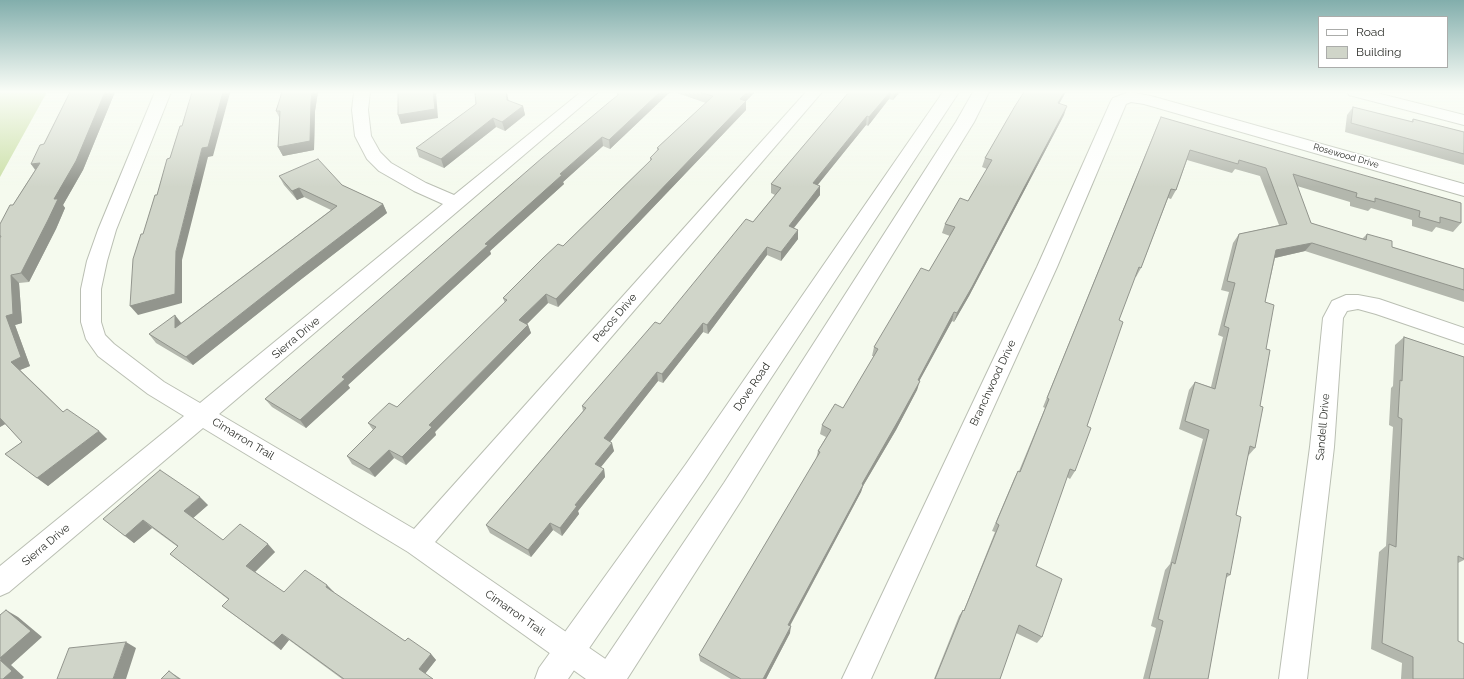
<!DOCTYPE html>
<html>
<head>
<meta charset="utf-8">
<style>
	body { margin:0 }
	#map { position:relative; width:1464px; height:679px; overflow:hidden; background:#f5faee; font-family:Raleway,sans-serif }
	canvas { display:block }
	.legend { position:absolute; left:1318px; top:16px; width:130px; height:52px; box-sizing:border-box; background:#fff; border:1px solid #abacaa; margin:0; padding:5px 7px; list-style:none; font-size:12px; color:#2d2f2a }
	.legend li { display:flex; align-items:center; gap:8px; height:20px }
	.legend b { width:20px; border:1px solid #abacaa }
</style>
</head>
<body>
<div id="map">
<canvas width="1464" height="679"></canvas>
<ul class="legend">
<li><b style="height:5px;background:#fff"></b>Road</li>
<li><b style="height:11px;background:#d0d5c9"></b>Building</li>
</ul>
</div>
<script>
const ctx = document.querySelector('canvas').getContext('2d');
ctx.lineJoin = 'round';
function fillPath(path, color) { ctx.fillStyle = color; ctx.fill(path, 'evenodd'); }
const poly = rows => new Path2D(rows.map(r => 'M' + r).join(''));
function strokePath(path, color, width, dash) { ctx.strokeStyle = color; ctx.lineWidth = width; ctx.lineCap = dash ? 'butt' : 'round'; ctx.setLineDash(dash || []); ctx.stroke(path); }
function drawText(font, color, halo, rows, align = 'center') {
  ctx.font = font + ' Raleway,sans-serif'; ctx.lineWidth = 3.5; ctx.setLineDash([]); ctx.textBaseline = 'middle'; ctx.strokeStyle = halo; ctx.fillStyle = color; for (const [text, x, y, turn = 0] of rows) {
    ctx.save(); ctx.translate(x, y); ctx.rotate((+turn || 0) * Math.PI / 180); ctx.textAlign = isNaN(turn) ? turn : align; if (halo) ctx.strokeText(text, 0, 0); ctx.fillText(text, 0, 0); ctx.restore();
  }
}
const green = poly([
	[0,92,47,92,0,177]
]);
const minor = poly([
	[155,92,171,92,116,230,107,261,101,289,101,322,105,335,114,344,164,382,200,403,443,204,414,191,379,171,367,159,355,136,352,110,354,92,370,92,368,110,371,136,380,152,391,163,426,183,454,195,581,92,598,92,219,414,414,529,806,92,822,92,435,542,620,669,624,679,586,679,408,552,203,428,9,592,0,596,0,566,184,416,148,394,98,356,86,339,81,322,81,289,87,261,98,230,155,92],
	[1129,92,1151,96,1464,184,1464,196,1144,104,1131,102,1126,104,1057,267,871,679,842,679,1037,267,1111,101,1113,98,1129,92],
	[1346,295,1358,295,1379,299,1464,328,1464,344,1376,314,1358,309,1347,311,1343,318,1334,447,1307,679,1279,679,1310,447,1323,318,1332,301,1346,295]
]);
const major = poly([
	[943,92,959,92,704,480,568,679,535,679,539,668,686,464,943,92],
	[973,92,989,92,974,122,742,499,627,679,595,679,599,668,724,483,956,122,973,92],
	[1347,92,1373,92,1464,115,1464,125,1349,95,1347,92]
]);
const wall = poly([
	[70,92,115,92,83,170,63,205,65,208,56,229,29,282,19,283,22,323,15,325,30,366,20,370,63,412,107,439,48,486,5,454,22,442,5,424,0,427,13,205,35,170,31,164,44,144],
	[282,92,318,92,315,111,314,150,283,156,278,147,280,119,276,111],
	[619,92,671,92,669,93,610,149,603,146,563,182,564,184,490,251,491,254,348,385,350,388,306,428,272,407,265,399,617,96,617,94],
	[674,92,755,92,746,101,746,110,558,307,548,303,527,324,528,325,531,333,435,432,436,435,406,465,394,458,375,477,352,464,347,456,373,430,368,423,397,407,505,303,503,298,563,246,650,161,650,158,657,150,657,148,706,103],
	[849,92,900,92,893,100,889,99,868,126,866,125,817,185,820,195,794,228,798,239,781,261,767,255,708,334,703,332,663,383,658,381,610,442,614,451,600,467,604,469,605,477,578,511,579,514,562,536,553,530,531,557,490,533,486,525,583,411,582,406,660,324,753,222,775,195,771,193,771,184],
	[1024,92,1066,92,1059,104,1064,115,969,296,954,322,952,321,919,381,917,390,896,430,863,486,861,492,790,626,790,633,766,679,731,679,700,661,699,655,816,459,818,451,826,437,820,434,822,425,843,408,874,356,872,356,874,347,929,271,950,236,942,233,945,224,968,201,987,169,982,167,985,158],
	[508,100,523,106,525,115,505,131,496,127,444,168,419,157,416,148],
	[1353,107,1411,122,1413,119,1464,132,1464,165,1345,132,1347,115],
	[1161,117,1461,223,1453,232,1436,227,1432,232,1412,226,1412,220,1371,208,1368,211,1350,206,1350,202,1297,186,1311,223,1362,239,1367,234,1392,247,1464,269,1464,302,1305,251,1275,258,1265,302,1266,349,1255,448,1248,456,1236,515,1230,575,1226,578,1208,679,1143,679,1156,628,1151,626,1165,570,1170,564,1203,439,1179,429,1189,390,1195,382,1211,387,1223,337,1218,335,1229,292,1221,290,1233,243,1239,234,1279,225,1260,176,1235,169,1232,173,1187,160,1176,190,1171,199,1168,198,1141,268,1136,277,1135,276,1119,320,1087,426,1075,471,1070,479,1067,477,1036,566,1042,637,1037,643,1016,633,1000,679,934,679,959,616,963,610,964,610,995,532,992,531,1014,479,1018,471,1019,471,1045,408,1043,407,1157,126],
	[279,176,342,185,383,204,387,213,299,281,193,365,156,343,149,334,181,323,331,210,304,197,297,200,284,185],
	[1404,337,1464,357,1464,560,1458,563,1458,641,1464,679,1401,679,1402,663,1371,649,1379,552,1386,546,1393,427,1389,425,1391,388,1393,386,1395,345],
	[208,505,193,518,223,540,275,552,255,572,284,592,334,592,333,592,405,641,431,654,436,660,425,674,433,679,342,679,289,640,281,650,222,606,229,600,170,554,178,547,152,528,134,543,103,519]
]);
const shadedWall = poly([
	[105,92,115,92,83,170,63,205,65,208,56,229,29,282,21,273,54,199],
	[223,92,234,92,230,93,213,156,208,157,182,260,182,303,138,315,130,306,176,251,202,148],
	[312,92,318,92,315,111,314,150,283,156,278,147,311,102],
	[433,92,436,92,438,118,401,124,398,115],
	[506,92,507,92,510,109,507,100],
	[660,92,671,92,669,93,610,149,609,140],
	[747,92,755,92,746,101,746,110,558,307,556,299],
	[890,92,891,92,889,99,868,126,869,117],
	[895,92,900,92,893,100],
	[1064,92,1066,92,1054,112,1058,103],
	[523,106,525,115,505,131,502,122],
	[1067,106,1064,115,969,296,954,322,957,313],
	[867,116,866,125,812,192,813,183],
	[493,118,496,127,444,168,441,159],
	[602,137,603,146,563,182,564,184,490,251,491,254,348,385,350,388,306,428,300,420,342,377,560,174],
	[40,163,38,173,31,164],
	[820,186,820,195,788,235,789,226],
	[299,188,304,197,297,200,292,191],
	[383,204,387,213,299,281,193,365,186,357,294,272],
	[798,230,798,239,781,261,781,252],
	[1312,243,1305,251,1270,259,1276,250],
	[767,247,767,255,708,334,707,325],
	[11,275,19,283,22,323,15,325,30,366,20,370,72,420,11,362,6,316],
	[546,294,548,303,522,329,519,320],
	[954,312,952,321,915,389,918,380],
	[175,315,182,324,175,328],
	[703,323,703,332,663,383,662,374],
	[528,325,531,333,435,432,436,435,406,465,402,457,429,425],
	[657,372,658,381,606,447,604,438],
	[920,381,917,390,896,430,863,486,861,492,787,631,788,625,862,484],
	[0,418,7,423,0,427],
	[99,431,107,439,48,486,37,478],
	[612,443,614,451,597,472,595,464],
	[389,450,394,458,375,477,369,469],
	[604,469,605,477,578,511,579,514,562,536,560,528,575,505],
	[200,497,208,505,192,519,184,511],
	[143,520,152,528,134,543,125,536],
	[550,523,553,530,531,557,528,550],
	[268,544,275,552,254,573,246,566],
	[327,585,334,592,332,594,326,587],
	[6,610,18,617,42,637,11,665,24,677,22,679,3,679,0,658],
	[791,626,790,633,766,679,763,679],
	[282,634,289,640,281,650,273,643],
	[126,642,136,648,126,679,113,679],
	[431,654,436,660,424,675,419,669],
	[169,671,181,679,179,679]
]);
const building = poly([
	[70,92,105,92,76,161,54,199,58,199,48,220,21,273,11,275,13,314,6,316,21,357,11,362,63,412,67,409,99,431,37,478,5,454,22,442,0,418,0,238,1,236,0,236,0,224,10,205,13,205,40,163,31,164,40,145,44,144,70,92],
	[192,92,223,92,208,147,202,148,176,251,175,294,130,306,133,259,141,234,143,234,155,195,157,195,167,159,170,158,180,126,182,126,192,92],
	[282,92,312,92,311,102,310,141,278,147,280,111,276,111,282,92],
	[398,92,433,92,435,109,398,115,398,92],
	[475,92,506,92,507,100,523,106,502,122,493,118,441,159,416,148,476,104,475,92],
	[619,92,660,92,609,140,602,137,560,174,562,175,485,244,488,245,342,377,345,379,300,420,265,399,542,158,619,94,617,94,619,92],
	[699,92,747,92,740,99,746,101,556,299,546,294,519,320,528,325,429,425,432,427,402,457,389,450,369,469,347,456,376,427,368,423,389,403,397,407,507,300,503,298,543,258,558,244,563,246,652,159,650,158,659,149,657,148,713,96,699,92],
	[849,92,890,92,869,117,867,116,813,183,820,186,789,226,798,230,781,252,767,247,707,325,703,323,662,374,657,372,604,438,612,443,595,464,604,469,575,505,577,506,560,528,550,523,528,550,486,525,586,408,582,406,616,367,655,322,660,324,746,219,753,222,781,188,771,184,849,92],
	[1024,92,1064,92,1058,103,1067,106,972,287,957,313,954,312,918,380,920,381,898,421,862,484,863,485,788,625,791,626,763,679,741,679,699,655,820,452,818,451,831,430,822,425,835,404,843,408,878,349,874,347,921,268,929,271,955,227,945,224,960,198,968,201,992,160,985,158,1015,106,1024,92],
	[1353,107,1413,122,1413,119,1464,132,1464,154,1351,123,1353,107],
	[1161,117,1461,203,1461,223,1440,217,1440,223,1419,217,1420,211,1375,198,1375,202,1356,197,1357,193,1293,174,1311,223,1366,240,1367,234,1392,241,1392,247,1464,269,1464,290,1312,243,1276,250,1265,302,1274,305,1266,349,1270,350,1260,406,1263,407,1255,448,1250,446,1236,515,1241,517,1230,575,1227,573,1208,679,1149,679,1163,621,1158,619,1172,562,1175,564,1209,430,1185,421,1195,382,1215,389,1229,328,1224,326,1235,283,1227,281,1239,234,1287,224,1266,168,1239,160,1238,164,1190,150,1176,190,1171,189,1141,268,1139,267,1119,320,1123,322,1087,426,1091,428,1075,471,1070,469,1036,566,1062,579,1042,637,1019,625,1000,679,935,679,963,610,964,611,999,525,996,523,1018,471,1020,472,1049,399,1047,398,1161,117],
	[318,159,342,185,383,204,294,272,186,357,149,334,175,315,175,328,337,206,299,188,292,191,279,176,318,159],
	[1404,337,1464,357,1464,559,1458,556,1458,641,1464,644,1464,679,1413,679,1413,657,1382,643,1389,544,1396,547,1402,419,1398,417,1400,380,1402,381,1404,337],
	[160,470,200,497,184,511,223,540,240,524,268,544,246,566,284,592,305,570,327,585,326,587,405,641,408,638,431,654,419,669,433,679,344,679,282,634,273,643,222,606,229,599,170,554,178,546,143,520,125,536,103,519,160,470],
	[6,610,31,631,0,658,0,615,6,610],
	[126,642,113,679,57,679,69,648,126,642],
	[0,660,12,671,3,679,0,679,0,660],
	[169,671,179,679,161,679,169,671]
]);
const farStreetnames = [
	["Rosewood Drive",1346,156,16]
];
const streetNames = [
	["Pecos Drive",615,318,-49],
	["Sierra Drive",296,338,-40],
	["Branchwood Drive",993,383,-65],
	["Dove Road",752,387,-56],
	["Sandell Drive",1323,427,-85],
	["Cimarron Trail",243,439,31],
	["Sierra Drive",46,545,-40],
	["Cimarron Trail",515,613,35]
];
fillPath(green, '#cadfa6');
strokePath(minor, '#babfb3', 2);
strokePath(major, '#babfb3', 2);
fillPath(minor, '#fff');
fillPath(major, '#fff');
fillPath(wall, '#b3b7ad');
fillPath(shadedWall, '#92958d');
fillPath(building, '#d0d5c9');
strokePath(building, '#92958d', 1);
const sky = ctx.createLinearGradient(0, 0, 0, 187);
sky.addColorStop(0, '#82aeac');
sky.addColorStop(0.49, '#fafdf7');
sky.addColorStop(1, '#fafdf700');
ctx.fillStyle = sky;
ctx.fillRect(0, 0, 1464, 187);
drawText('9px', '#2d2f2a', '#fff', farStreetnames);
drawText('11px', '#2d2f2a', '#fff', streetNames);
</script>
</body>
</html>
